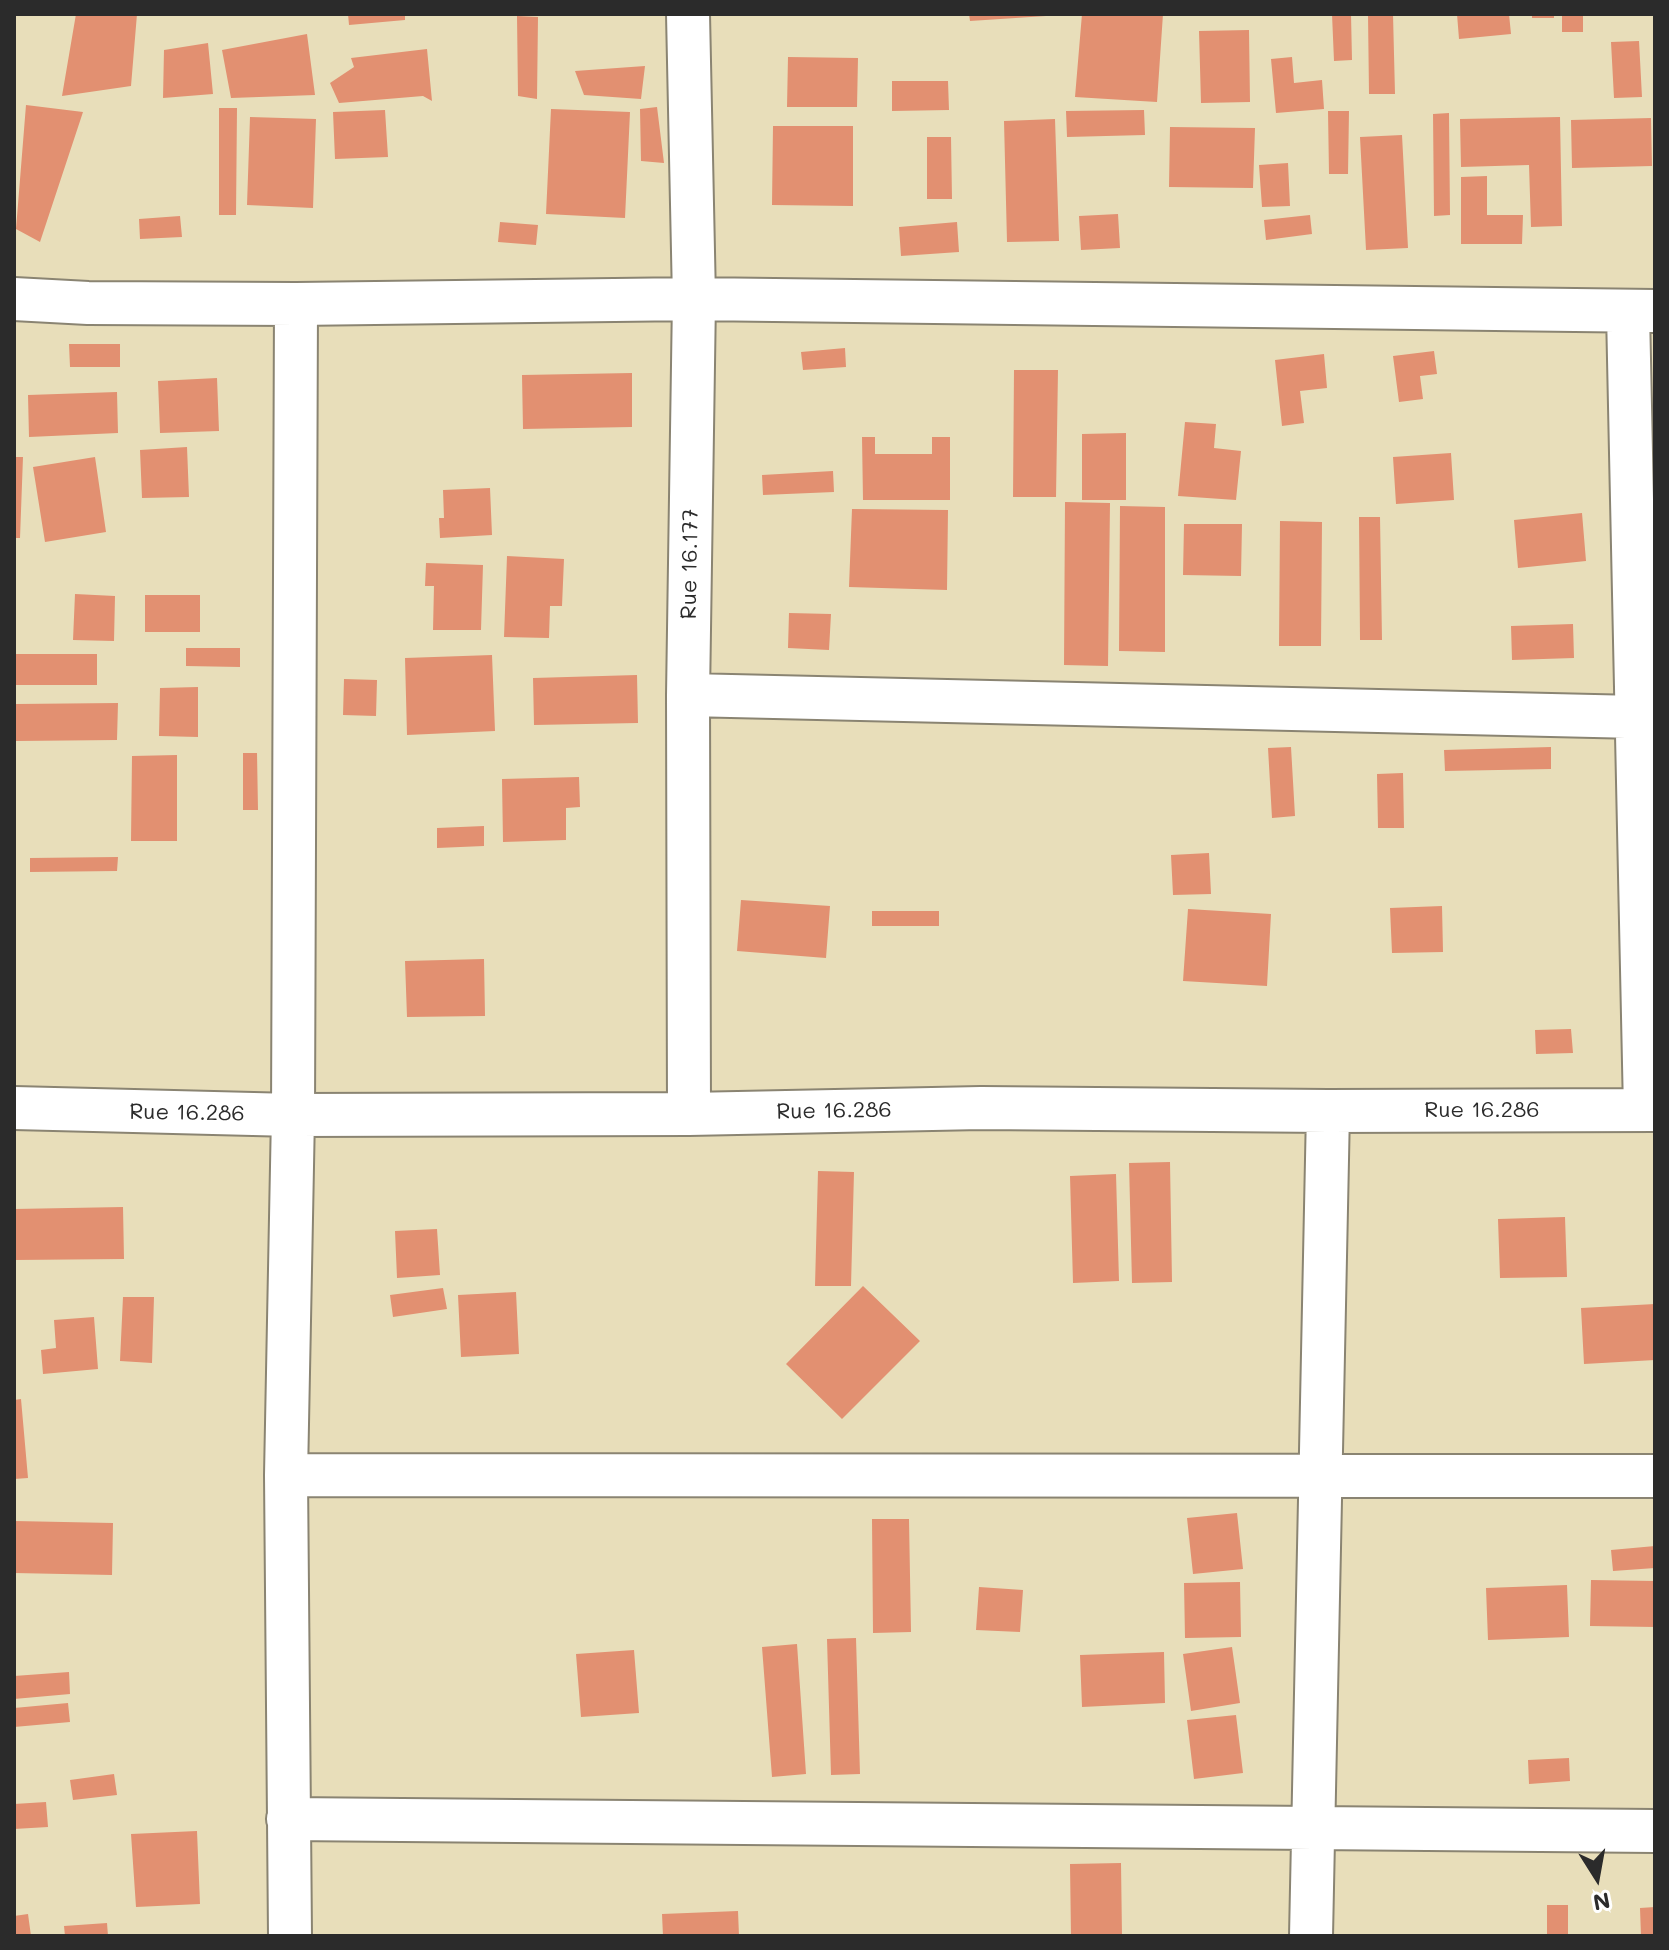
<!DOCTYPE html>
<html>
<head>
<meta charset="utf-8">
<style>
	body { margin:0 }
	#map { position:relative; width:1669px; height:1950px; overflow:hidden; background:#e8deba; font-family:Mali,sans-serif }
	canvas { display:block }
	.frame { position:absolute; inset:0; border:16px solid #2b2b2b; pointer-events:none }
	.north { position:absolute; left:1557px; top:1838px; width:80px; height:80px; -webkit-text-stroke:6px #fff; paint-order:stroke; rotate:169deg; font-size:22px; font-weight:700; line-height:32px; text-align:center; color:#2b2b2b }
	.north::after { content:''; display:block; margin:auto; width:28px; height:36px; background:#2b2b2b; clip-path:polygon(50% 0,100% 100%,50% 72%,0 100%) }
</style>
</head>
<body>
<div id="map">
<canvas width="1669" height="1950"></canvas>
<div class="frame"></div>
<div class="north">N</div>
</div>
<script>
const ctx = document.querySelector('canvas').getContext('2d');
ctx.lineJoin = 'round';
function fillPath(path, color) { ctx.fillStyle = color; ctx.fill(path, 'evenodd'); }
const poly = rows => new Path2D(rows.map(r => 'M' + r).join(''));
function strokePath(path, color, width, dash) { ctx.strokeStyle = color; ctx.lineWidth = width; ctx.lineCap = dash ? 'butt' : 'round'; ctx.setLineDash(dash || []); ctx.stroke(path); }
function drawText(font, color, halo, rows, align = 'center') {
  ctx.font = font + ' Mali,sans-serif'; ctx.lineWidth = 6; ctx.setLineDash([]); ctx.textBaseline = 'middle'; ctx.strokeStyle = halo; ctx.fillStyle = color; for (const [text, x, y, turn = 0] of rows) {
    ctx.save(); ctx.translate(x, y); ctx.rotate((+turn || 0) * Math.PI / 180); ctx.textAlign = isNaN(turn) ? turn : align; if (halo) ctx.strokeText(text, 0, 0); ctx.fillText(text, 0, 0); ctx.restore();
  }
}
const building = poly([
	[76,14,137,14,131,86,62,96],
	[348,14,405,14,405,20,349,25],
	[969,14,1046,14,1046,16,970,21],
	[1082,14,1163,14,1157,102,1075,97],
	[1332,14,1351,14,1352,60,1334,61],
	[1368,14,1393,14,1395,94,1369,94],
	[1457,14,1509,14,1511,34,1459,39],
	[1532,14,1554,14,1554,18,1532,18],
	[1562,14,1583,14,1583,32,1562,32],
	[517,16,538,17,537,99,518,96],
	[1249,30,1250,102,1201,103,1199,31],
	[307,34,315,95,231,98,222,50],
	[1639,41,1642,97,1614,98,1611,42],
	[208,43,213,94,163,98,164,50],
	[427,49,432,101,423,96,339,103,330,83,354,67,351,58],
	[788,57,858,58,857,107,787,107],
	[1292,57,1294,83,1322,80,1324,109,1276,113,1271,59],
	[645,66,641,99,584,95,575,71],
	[892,81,948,81,949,110,892,111],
	[26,105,83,112,40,242,16,229],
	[657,107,664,163,641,161,640,109],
	[219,108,237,108,236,215,219,215],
	[551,109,630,112,625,218,546,214],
	[385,110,388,157,335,159,333,112],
	[1144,110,1145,135,1067,137,1066,111],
	[1328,111,1349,111,1348,174,1329,174],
	[1449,113,1450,215,1434,216,1433,114],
	[250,117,316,119,313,208,247,205],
	[1560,117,1562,226,1531,227,1529,165,1461,167,1460,119],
	[1651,118,1652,166,1572,168,1571,120],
	[1055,119,1059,241,1007,242,1004,121],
	[773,126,853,126,853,206,772,205],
	[1170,127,1255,128,1253,188,1169,187],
	[1402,135,1408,248,1366,250,1360,137],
	[927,137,951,137,952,199,927,199],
	[1288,163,1290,206,1262,207,1259,165],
	[1487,176,1487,215,1523,215,1522,244,1461,244,1461,177],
	[1118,214,1120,248,1081,250,1079,216],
	[1310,215,1312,234,1266,240,1264,220],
	[180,216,182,237,140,239,139,219],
	[500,222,538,225,536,245,498,242],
	[957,222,959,252,901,256,899,227],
	[69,344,120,344,120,367,70,367],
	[845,348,846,367,803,370,801,352],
	[1434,351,1437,374,1420,376,1423,399,1399,402,1393,356],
	[1324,354,1327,388,1300,391,1304,423,1282,426,1275,360],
	[1014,370,1058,370,1056,497,1013,497],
	[632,373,632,427,523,429,522,375],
	[217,378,219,431,160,433,158,381],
	[117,392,118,433,29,437,28,395],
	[1185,422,1216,424,1214,448,1241,451,1236,500,1178,496],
	[1126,433,1126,500,1082,500,1082,434],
	[862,437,875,437,875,454,932,454,932,437,950,437,950,500,863,500],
	[187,447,189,497,142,498,140,450],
	[1451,453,1454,500,1396,504,1393,457],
	[14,457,23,457,20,538,14,538],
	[95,457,106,532,45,542,33,467],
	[833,471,834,492,763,495,762,475],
	[490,488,492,535,440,538,439,518,444,518,443,490],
	[1065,502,1110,503,1108,666,1064,665],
	[1120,506,1165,507,1165,652,1119,651],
	[852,509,948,510,947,590,849,587],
	[1582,513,1586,561,1518,568,1514,520],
	[1359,517,1380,517,1382,640,1360,640],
	[1280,521,1322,522,1321,646,1279,646],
	[1184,524,1242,524,1241,576,1183,575],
	[507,556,564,559,562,606,550,606,549,638,504,637],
	[426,563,483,565,481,630,433,630,434,586,425,586],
	[75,594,115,596,114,641,73,640],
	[145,595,200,595,200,632,145,632],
	[789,613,831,614,829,650,788,648],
	[1573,624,1574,658,1512,660,1511,626],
	[186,648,240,648,240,667,186,666],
	[14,654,97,654,97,685,14,685],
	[492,655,495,731,407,735,405,658],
	[637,675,638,723,534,725,533,678],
	[344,679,377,680,376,716,343,715],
	[198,687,198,737,159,736,160,688],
	[118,703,117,740,16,741,16,704],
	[1291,747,1295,816,1272,818,1268,748],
	[1551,747,1551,769,1445,771,1444,750],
	[243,753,257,753,258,810,243,810],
	[177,755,177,841,131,841,132,756],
	[1403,773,1404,828,1378,828,1377,774],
	[579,777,580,807,566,808,566,840,503,842,502,779],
	[484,826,484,846,437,848,437,828],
	[1209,853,1211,894,1173,895,1171,855],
	[118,857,117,871,30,872,30,858],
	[741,900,830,906,826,958,737,951],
	[1442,906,1443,952,1392,953,1390,908],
	[1188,909,1271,914,1267,986,1183,981],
	[872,911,939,911,939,926,872,926],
	[484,959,485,1016,407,1017,405,961],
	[1571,1029,1573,1053,1536,1054,1535,1030],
	[1170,1162,1172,1282,1132,1283,1129,1163],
	[818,1171,854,1172,851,1286,815,1286],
	[1116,1174,1119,1281,1073,1283,1070,1176],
	[123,1207,124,1259,14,1260,14,1209],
	[1565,1217,1567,1277,1500,1278,1498,1219],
	[437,1229,440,1275,397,1278,395,1231],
	[863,1286,920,1341,842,1419,786,1364],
	[443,1288,447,1309,393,1317,390,1295],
	[516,1292,519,1354,461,1357,458,1295],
	[123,1297,154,1297,152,1363,120,1361],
	[1655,1304,1655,1360,1584,1364,1581,1308],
	[94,1317,98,1369,43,1374,41,1350,56,1348,54,1320],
	[21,1399,28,1478,14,1479,14,1400],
	[1237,1513,1243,1569,1193,1574,1187,1518],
	[872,1519,909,1519,911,1632,873,1633],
	[14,1521,113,1523,112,1575,14,1573],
	[1655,1546,1655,1568,1613,1571,1611,1550],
	[1591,1580,1655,1581,1655,1627,1590,1626],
	[1240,1582,1241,1637,1185,1638,1184,1583],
	[1567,1585,1569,1637,1488,1640,1486,1588],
	[979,1587,1023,1590,1020,1632,976,1630],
	[856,1638,860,1774,831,1775,827,1639],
	[797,1644,806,1774,772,1777,762,1647],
	[1232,1647,1240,1703,1191,1711,1183,1654],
	[634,1650,639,1713,581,1717,576,1654],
	[1164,1652,1165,1703,1082,1707,1080,1655],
	[69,1672,70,1694,14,1699,14,1676],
	[68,1703,70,1722,14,1727,14,1708],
	[1236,1715,1243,1773,1194,1779,1187,1720],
	[1569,1758,1570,1781,1529,1784,1528,1760],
	[114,1774,117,1795,73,1800,70,1780],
	[46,1802,48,1827,14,1829,14,1804],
	[197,1831,200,1904,136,1907,131,1834],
	[1121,1863,1122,1936,1071,1936,1070,1864],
	[1547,1905,1568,1905,1568,1936,1547,1936],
	[1655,1907,1655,1936,1641,1936,1640,1908],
	[738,1911,739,1936,663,1936,662,1914],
	[28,1914,31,1936,14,1936,14,1916],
	[107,1923,108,1936,65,1936,64,1926]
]);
const minor = poly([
	[688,14,694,299,688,695,689,1114],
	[14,299,88,303,296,304,694,299,1655,311],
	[1628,312,1645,1110],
	[688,695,1637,717],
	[14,1108,293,1115,689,1114,981,1108,1328,1111,1655,1110],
	[286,1475,1655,1476],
	[288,1819,1655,1831],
	[290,1936,286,1475,293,1115,296,304],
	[1311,1936,1328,1111]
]);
const streetNames = [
	["Rue 16.177",690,564,-89],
	["Rue 16.286",1482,1110],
	["Rue 16.286",834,1111,-1],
	["Rue 16.286",187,1113,1]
];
fillPath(building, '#e29071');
strokePath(minor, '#8a8472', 46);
strokePath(minor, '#fff', 42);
drawText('22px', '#2b2b2b', '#fff', streetNames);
</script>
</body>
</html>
